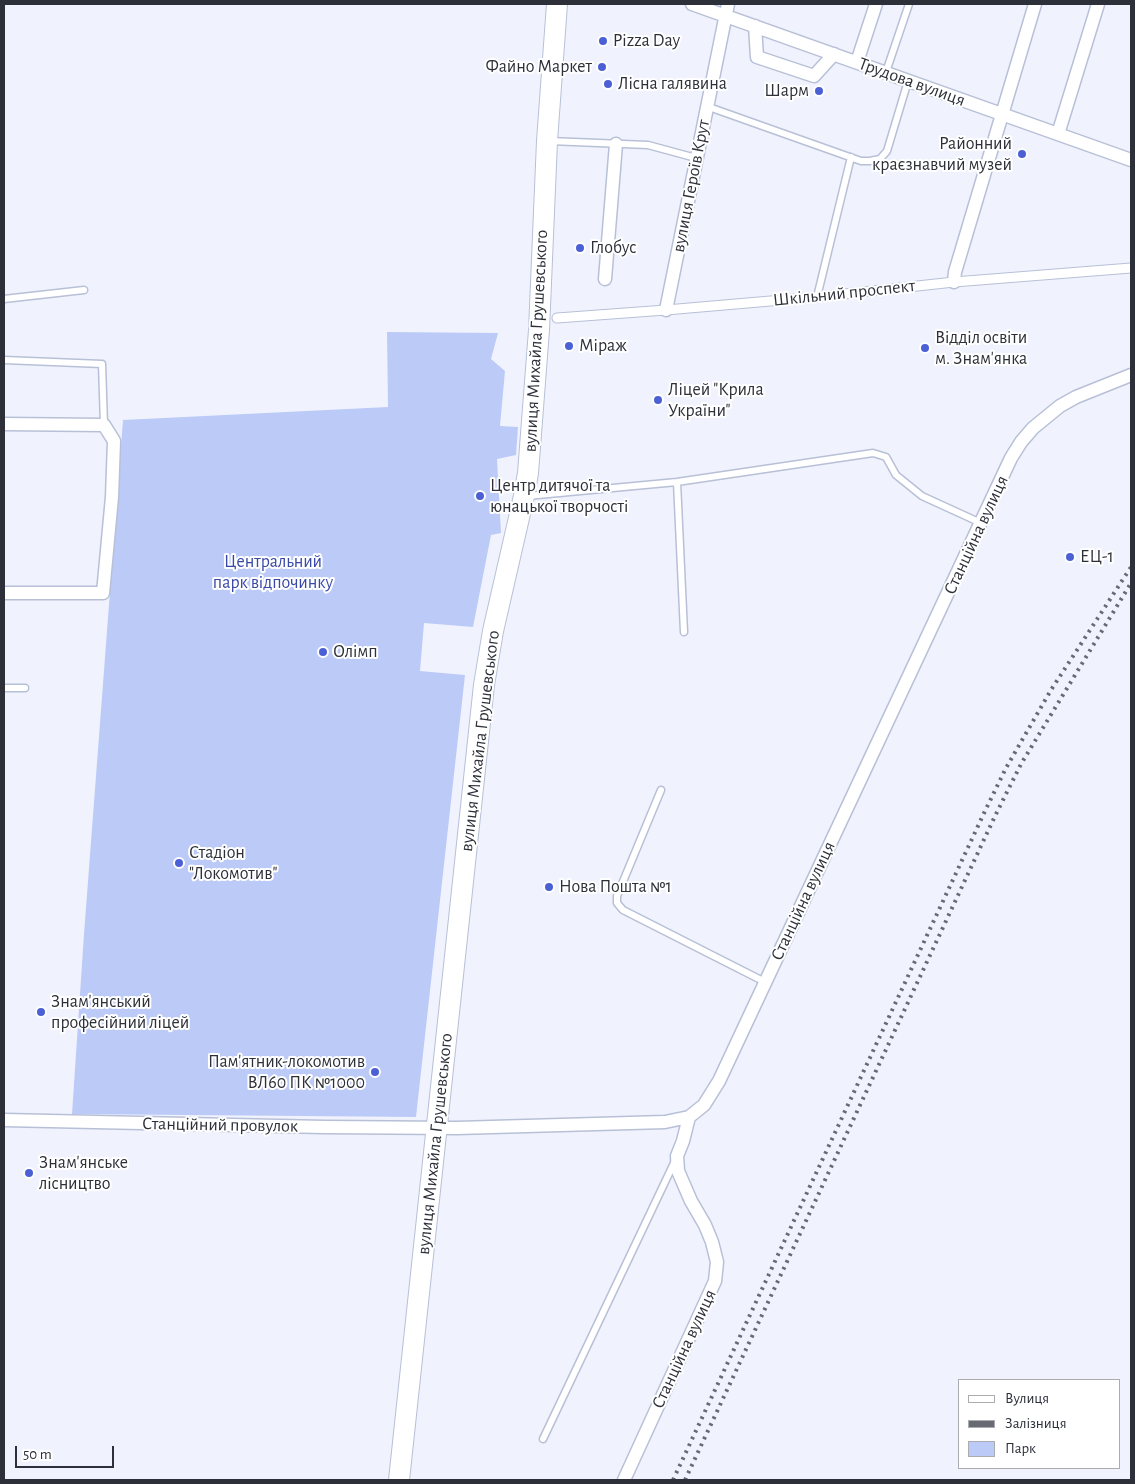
<!DOCTYPE html>
<html>
<head>
<meta charset="utf-8">
<style>
	body { margin:0 }
	#map { position:relative; width:1135px; height:1484px; overflow:hidden; background:#f0f3fd; font-family:"Alegreya Sans",sans-serif }
	canvas { display:block }
	.frame { position:absolute; inset:0; border:5px solid #2d3039; pointer-events:none }
	.legend { position:absolute; left:958px; top:1379px; width:162px; height:90px; box-sizing:border-box; background:#fff; border:1px solid #abacb0; margin:0; padding:6px 9px; list-style:none; font-size:15px; color:#2d3039 }
	.legend li { display:flex; align-items:center; gap:10px; height:25px }
	.legend b { width:25px; border:1px solid #abacb0 }
	.scale { position:absolute; left:15px; top:1446px; width:99px; height:22px; box-sizing:border-box; border:2px solid #2d3039; border-top:0; padding-left:6px; font-size:15px; line-height:18px; white-space:nowrap; color:#2d3039; -webkit-text-stroke:4px #fff; paint-order:stroke }
</style>
</head>
<body>
<div id="map">
<canvas width="1135" height="1484"></canvas>
<div class="frame"></div>
<ul class="legend">
<li><b style="height:6px;background:#fff"></b>Вулиця</li>
<li><b style="height:6px;background:#676a73"></b>Залізниця</li>
<li><b style="height:14px;background:#bccaf8"></b>Парк</li>
</ul>
<div class="scale">50 m</div>
</div>
<script>
const ctx = document.querySelector('canvas').getContext('2d');
ctx.lineJoin = 'round';
function fillPath(path, color) { ctx.fillStyle = color; ctx.fill(path, 'evenodd'); }
const poly = rows => new Path2D(rows.map(r => 'M' + r).join(''));
function strokePath(path, color, width, dash) { ctx.strokeStyle = color; ctx.lineWidth = width; ctx.lineCap = dash ? 'butt' : 'round'; ctx.setLineDash(dash || []); ctx.stroke(path); }
function drawText(font, color, halo, rows, align = 'center') {
  ctx.font = font + ' "Alegreya Sans",sans-serif'; ctx.lineWidth = 4; ctx.setLineDash([]); ctx.textBaseline = 'middle'; ctx.strokeStyle = halo; ctx.fillStyle = color; for (const [text, x, y, turn = 0] of rows) {
    ctx.save(); ctx.translate(x, y); ctx.rotate((+turn || 0) * Math.PI / 180); ctx.textAlign = isNaN(turn) ? turn : align; if (halo) ctx.strokeText(text, 0, 0); ctx.fillText(text, 0, 0); ctx.restore();
  }
}
const green = poly([
	[387,332,498,333,491,359,505,371,500,426,518,427,516,455,497,459,501,533,491,535,473,627,424,623,420,671,465,675,416,1117,72,1114,84,934,123,420,388,407]
]);
const service = poly([
	[886,72,909,4],
	[706,106,861,161,870,161,880,159,887,151,908,81],
	[549,141,648,145,696,158],
	[817,297,851,157],
	[4,299,84,290],
	[4,360,102,364,104,425],
	[677,482,684,632],
	[527,496,677,482,873,453,886,457,896,475,922,496,981,523],
	[4,688,25,688],
	[661,790,617,896,617,903,623,910,765,982],
	[543,1439,674,1163]
]);
const pedestrian = poly([
	[557,318,666,310,817,297,954,282,1131,268]
]);
const minor = poly([
	[692,4,1131,160],
	[755,26,757,57,814,76,834,54],
	[857,62,876,4],
	[1058,134,1098,4],
	[605,279,616,144],
	[954,282,955,272,1035,4],
	[666,310,728,4],
	[4,424,104,425,114,441,112,497,103,593,4,593],
	[4,1120,324,1127,457,1128,665,1122,689,1117],
	[624,1480,715,1281,717,1262,712,1242,705,1225,691,1201,678,1171,677,1156,683,1141,689,1117,704,1105,719,1081,1011,458,1021,442,1033,428,1060,406,1076,397,1131,375]
]);
const primary = poly([
	[399,1480,484,685,493,631,524,496,528,473,539,330,547,141,557,4]
]);
const rail = poly([
	[673,1480,985,811,1006,768,1051,690,1131,567],
	[685,1480,995,816,1021,764,1131,583]
]);
const markers = [
	[603,41,5,"#4b60d4"],
	[602,67,5,"#4b60d4"],
	[608,84,5,"#4b60d4"],
	[819,91,5,"#4b60d4"],
	[1022,154,5,"#4b60d4"],
	[580,248,5,"#4b60d4"],
	[569,346,5,"#4b60d4"],
	[925,348,5,"#4b60d4"],
	[658,400,5,"#4b60d4"],
	[480,496,5,"#4b60d4"],
	[1070,557,5,"#4b60d4"],
	[323,652,5,"#4b60d4"],
	[179,863,5,"#4b60d4"],
	[549,887,5,"#4b60d4"],
	[41,1012,5,"#4b60d4"],
	[375,1072,5,"#4b60d4"],
	[29,1173,5,"#4b60d4"]
];
const poiNames = [
	["Pizza Day",613,41],
	["Файно Маркет",592,67,"right"],
	["Лісна галявина",618,84],
	["Шарм",809,91,"right"],
	["Районний",1012,144,"right"],
	["краєзнавчий музей",1012,165,"right"],
	["Глобус",590,248],
	["Відділ освіти",935,338],
	["м. Знам'янка",935,359],
	["Міраж",579,346],
	["Ліцей \"Крила",668,390],
	["України\"",668,411],
	["Центр дитячої та",490,486],
	["юнацької творчості",490,507],
	["ЕЦ-1",1080,557],
	["Олімп",333,652],
	["Стадіон",189,853],
	["\"Локомотив\"",189,874],
	["Нова Пошта №1",559,887],
	["Знам'янський",51,1002],
	["професійний ліцей",51,1023],
	["Пам'ятник-локомотив",365,1062,"right"],
	["ВЛ60 ПК №1000",365,1083,"right"],
	["Знам'янське",39,1163],
	["лісництво",39,1184]
];
const streetNames = [
	["Трудова вулиця",912,82,20],
	["вулиця Героїв Крут",691,186,-79],
	["Шкільний проспект",844,293,-6],
	["вулиця Михайла Грушевського",536,341,-87],
	["Станційна вулиця",976,535,-65],
	["вулиця Михайла Грушевського",480,741,-83],
	["Станційна вулиця",803,901,-65],
	["Станційний провулок",220,1125,1],
	["вулиця Михайла Грушевського",435,1144,-84],
	["Станційна вулиця",684,1349,-65]
];
const parkNames = [
	["Центральний",273,562],
	["парк відпочинку",273,583]
];
fillPath(green, '#bccaf8');
strokePath(service, '#b8c0d7', 9);
strokePath(pedestrian, '#b8c0d7', 11);
strokePath(minor, '#b8c0d7', 15);
strokePath(primary, '#b8c0d7', 22);
strokePath(service, '#fff', 6);
strokePath(pedestrian, '#fff', 9);
strokePath(minor, '#fff', 12);
strokePath(primary, '#fff', 20);
strokePath(rail, '#676a73', 4, [2.5, 5]);
for (const [x, y, r, color] of markers) { const dot = new Path2D(); dot.arc(x, y, r, 0, 2 * Math.PI); ctx.fillStyle = color; ctx.fill(dot); strokePath(dot, '#fff', 2); }
drawText('18px', '#2d3039', '#fff', poiNames, 'left');
drawText('18px', '#2d3039', '#fff', streetNames);
drawText('18px', '#3848a7', '#fff', parkNames);
</script>
</body>
</html>
